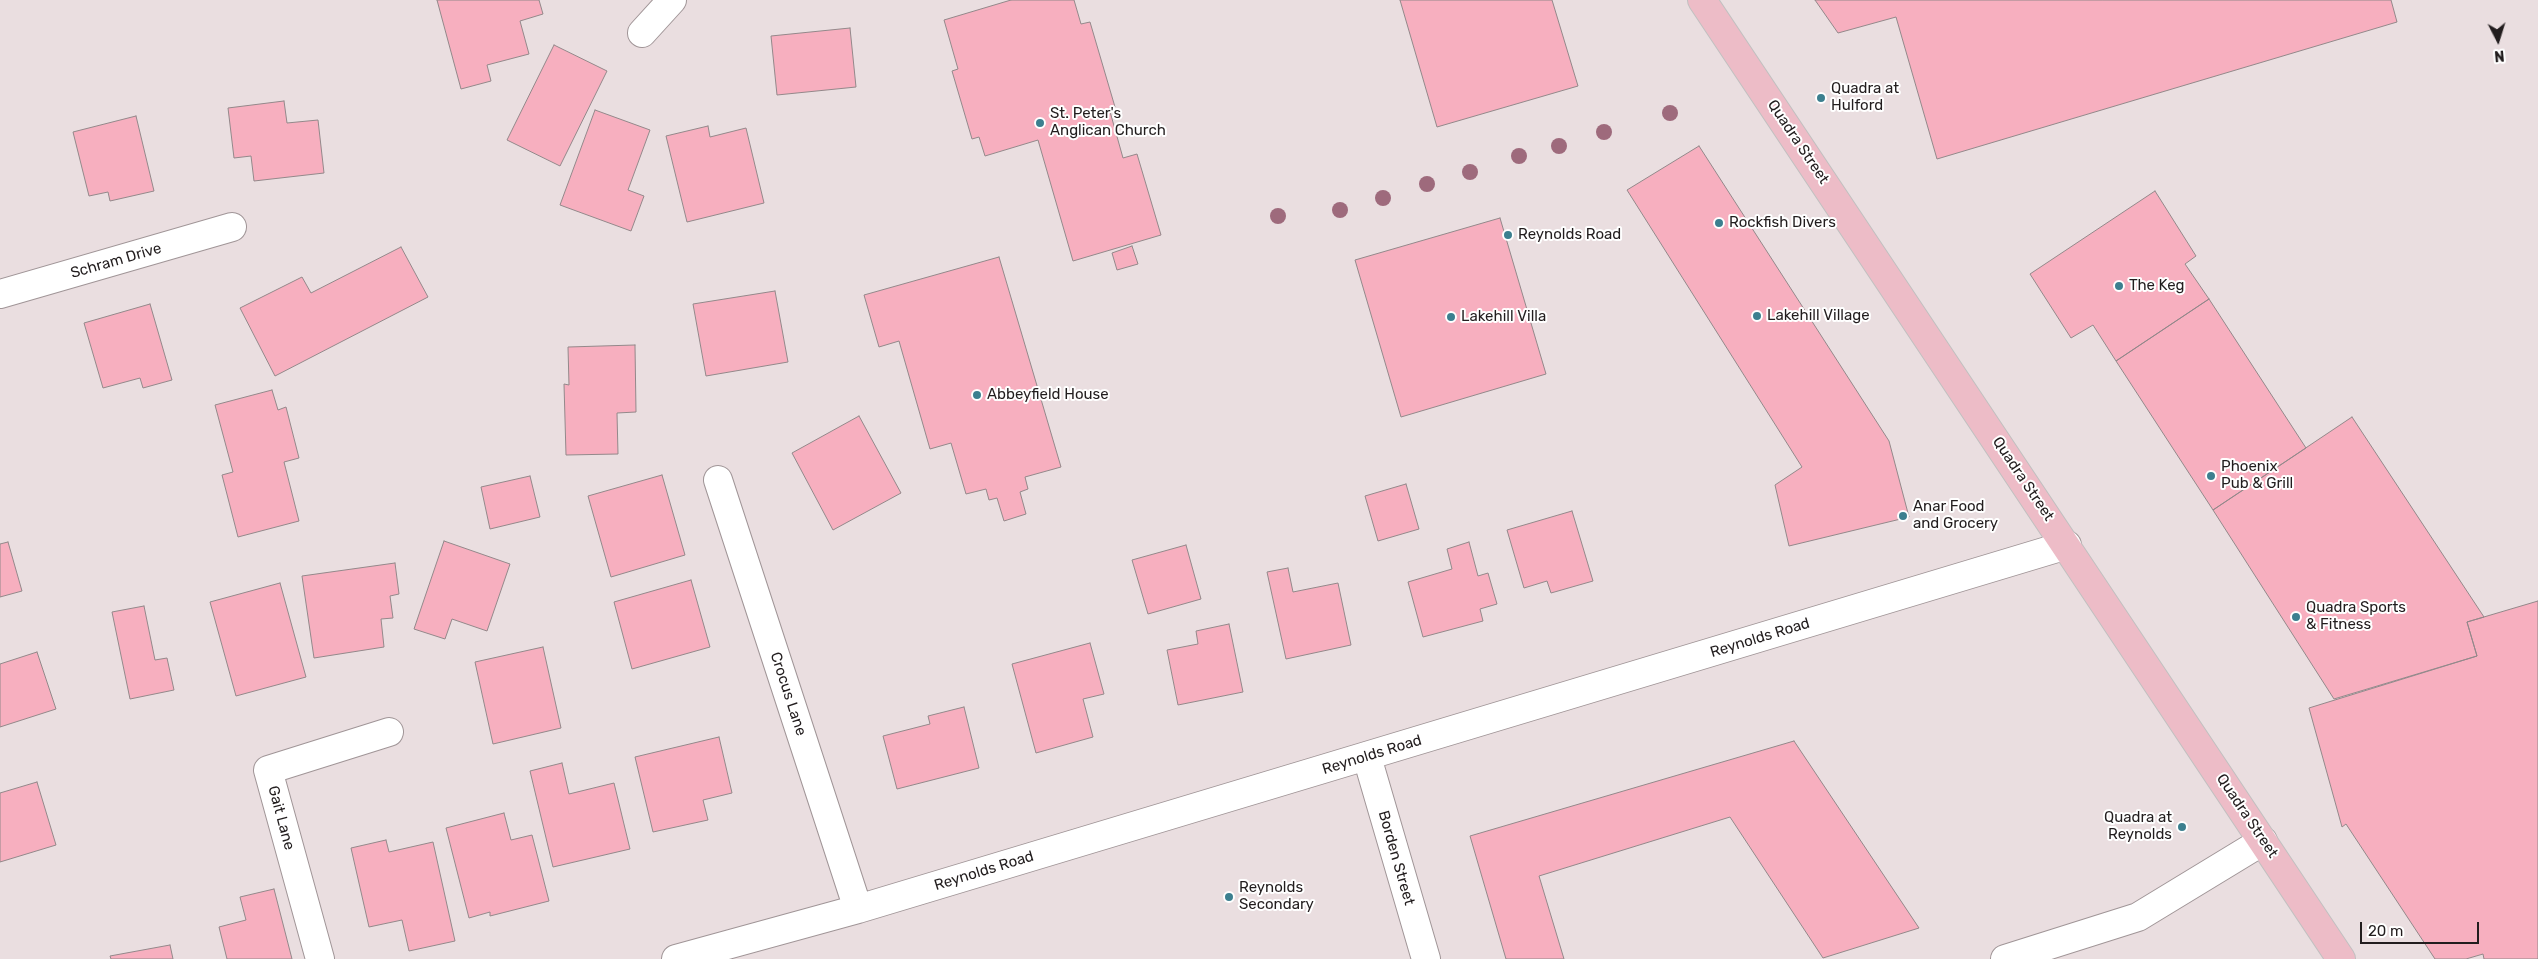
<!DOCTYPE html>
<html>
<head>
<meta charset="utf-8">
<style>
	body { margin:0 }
	#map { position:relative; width:2538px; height:959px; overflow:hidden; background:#eadee0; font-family:Rubik,sans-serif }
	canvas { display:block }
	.north { position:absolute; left:2473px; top:15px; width:50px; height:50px; -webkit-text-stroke:4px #fff; paint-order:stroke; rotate:175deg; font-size:14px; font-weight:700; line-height:20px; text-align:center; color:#221d1e }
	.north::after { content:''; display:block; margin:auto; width:18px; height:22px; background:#221d1e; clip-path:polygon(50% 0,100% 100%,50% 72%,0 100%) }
	.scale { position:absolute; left:2360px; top:922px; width:119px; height:22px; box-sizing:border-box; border:2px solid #221d1e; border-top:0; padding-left:6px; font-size:15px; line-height:18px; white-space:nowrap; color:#221d1e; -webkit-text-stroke:4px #fff; paint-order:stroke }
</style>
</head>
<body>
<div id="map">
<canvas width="2538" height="959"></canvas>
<div class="north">N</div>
<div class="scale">20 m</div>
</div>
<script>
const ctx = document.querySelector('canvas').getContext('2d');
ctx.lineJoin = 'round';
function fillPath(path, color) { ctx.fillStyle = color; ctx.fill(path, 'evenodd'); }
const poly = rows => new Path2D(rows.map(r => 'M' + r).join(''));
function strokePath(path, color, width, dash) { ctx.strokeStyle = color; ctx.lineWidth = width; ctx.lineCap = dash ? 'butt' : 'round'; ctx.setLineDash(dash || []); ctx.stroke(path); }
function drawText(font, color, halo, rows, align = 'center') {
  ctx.font = font + ' Rubik,sans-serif'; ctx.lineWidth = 4; ctx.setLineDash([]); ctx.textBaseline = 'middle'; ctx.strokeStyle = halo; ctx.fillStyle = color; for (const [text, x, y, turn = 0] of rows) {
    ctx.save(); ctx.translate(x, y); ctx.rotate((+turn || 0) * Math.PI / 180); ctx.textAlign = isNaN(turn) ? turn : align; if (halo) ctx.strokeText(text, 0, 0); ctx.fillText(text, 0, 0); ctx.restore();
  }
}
const building = poly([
	[437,0,539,0,543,14,520,21,529,54,487,65,491,81,461,89,437,0],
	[1011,0,1074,0,1081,24,1090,22,1115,107,1109,108,1123,158,1137,154,1161,235,1073,261,1038,140,985,156,979,137,972,139,952,71,958,69,944,20,1011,0],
	[1400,0,1552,0,1578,86,1437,127,1400,0],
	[1815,0,2391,0,2397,22,1937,159,1896,17,1838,33,1815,0],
	[850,28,856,87,777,95,771,36,850,28],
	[554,45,607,71,560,166,507,140,554,45],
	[284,101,287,123,318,120,324,173,254,181,251,156,234,158,228,108,284,101],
	[595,110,650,130,628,190,644,196,631,231,560,205,595,110],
	[136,116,154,191,110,201,108,192,89,196,73,132,136,116],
	[708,126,710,137,746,128,764,203,687,222,666,136,708,126],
	[1699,146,1889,441,1909,517,1789,546,1775,485,1802,467,1627,190,1699,146],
	[2155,191,2196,256,2185,264,2209,299,2116,361,2093,325,2071,338,2030,274,2155,191],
	[1500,218,1546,374,1401,417,1355,260,1500,218],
	[1132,246,1138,264,1117,270,1112,253,1132,246],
	[401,247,428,297,275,376,240,308,302,277,311,293,401,247],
	[999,257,1061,467,1025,477,1028,489,1020,492,1026,514,1004,521,997,498,989,500,986,489,966,494,951,443,930,449,899,341,879,347,864,295,999,257],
	[775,291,788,362,706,376,693,304,775,291],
	[2209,299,2306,448,2213,510,2116,361,2209,299],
	[150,304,172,380,143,388,140,378,103,388,84,323,150,304],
	[635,345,636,412,617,413,618,454,566,455,564,384,569,385,568,347,635,345],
	[272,390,278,410,286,407,299,458,284,462,299,521,238,537,222,475,233,472,215,405,272,390],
	[859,416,901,493,833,530,792,453,859,416],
	[2352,417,2484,617,2467,622,2477,656,2334,699,2213,510,2352,417],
	[662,475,685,555,611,577,588,496,662,475],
	[530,476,540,517,490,529,481,487,530,476],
	[1406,484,1419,529,1378,541,1365,496,1406,484],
	[1572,511,1593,581,1551,593,1547,581,1524,588,1507,530,1572,511],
	[444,541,510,564,487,631,452,619,445,639,414,629,444,541],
	[8,542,22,591,0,597,0,544,8,542],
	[1469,542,1478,576,1488,573,1497,604,1480,609,1483,621,1423,637,1408,582,1452,569,1447,549,1469,542],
	[1186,545,1201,599,1148,614,1132,560,1186,545],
	[395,563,399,594,390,596,393,618,381,619,384,647,314,658,302,576,395,563],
	[1288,568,1293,592,1338,583,1351,645,1286,659,1267,572,1288,568],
	[691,580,710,647,632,669,614,602,691,580],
	[280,583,306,677,236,696,210,602,280,583],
	[2538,601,2538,959,2484,959,2483,954,2466,959,2435,959,2346,824,2342,827,2309,708,2477,656,2467,622,2538,601],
	[144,606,155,660,167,658,174,690,130,699,112,612,144,606],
	[1229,624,1243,692,1178,705,1167,650,1198,644,1196,631,1229,624],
	[1090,643,1104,694,1083,699,1093,737,1036,753,1012,664,1090,643],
	[543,647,561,728,493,744,475,662,543,647],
	[37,652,56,709,0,727,0,664,37,652],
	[964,707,979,768,897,789,883,736,930,724,928,716,964,707],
	[719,737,732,793,703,800,708,820,653,832,635,757,719,737],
	[1794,741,1919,928,1823,958,1730,817,1539,876,1564,959,1506,959,1470,836,1794,741],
	[562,763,569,794,614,783,630,849,553,867,530,771,562,763],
	[37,782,56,845,0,862,0,793,37,782],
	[504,813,511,840,532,835,549,901,490,916,490,912,469,918,446,828,504,813],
	[386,840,389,852,433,842,455,941,409,951,402,920,369,927,351,848,386,840],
	[274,889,292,959,227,959,219,927,246,920,240,897,274,889],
	[170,945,173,959,111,959,110,956,170,945]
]);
const minor = poly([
	[642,33,672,0],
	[0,294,232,227],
	[718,480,858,909],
	[1367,757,1426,959],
	[320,959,268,770,389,732],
	[676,959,858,909,2067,545],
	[2005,959,2138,917,2263,841]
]);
const major = poly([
	[1702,0,2341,959]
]);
const trees = [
	[1670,113],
	[1604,132],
	[1559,146],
	[1519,156],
	[1470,172],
	[1427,184],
	[1383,198],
	[1340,210],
	[1278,216]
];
const markers = [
	[1821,98,5,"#3c7f8f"],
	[1040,123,5,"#3c7f8f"],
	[1719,223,5,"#3c7f8f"],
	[1508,235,5,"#3c7f8f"],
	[2119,286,5,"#3c7f8f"],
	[1757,316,5,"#3c7f8f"],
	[1451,317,5,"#3c7f8f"],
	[977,395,5,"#3c7f8f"],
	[2211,476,5,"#3c7f8f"],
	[1903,516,5,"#3c7f8f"],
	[2296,617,5,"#3c7f8f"],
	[2182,827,5,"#3c7f8f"],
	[1229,897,5,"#3c7f8f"]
];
const poiNames = [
	["Quadra at",1831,89],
	["Hulford",1831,106],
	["St. Peter's",1050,114],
	["Anglican Church",1050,131],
	["Rockfish Divers",1729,223],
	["Reynolds Road",1518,235],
	["The Keg",2129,286],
	["Lakehill Village",1767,316],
	["Lakehill Villa",1461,317],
	["Abbeyfield House",987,395],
	["Phoenix",2221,467],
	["Pub & Grill",2221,484],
	["Anar Food",1913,507],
	["and Grocery",1913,524],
	["Quadra Sports",2306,608],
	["& Fitness",2306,625],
	["Quadra at",2172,818,"right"],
	["Reynolds",2172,835,"right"],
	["Reynolds",1239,888],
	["Secondary",1239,905]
];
const streetNames = [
	["Quadra Street",1798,142,56],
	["Schram Drive",116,261,-16],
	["Quadra Street",2023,479,56],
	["Reynolds Road",1760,638,-17],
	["Crocus Lane",788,694,72],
	["Reynolds Road",1372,755,-17],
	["Quadra Street",2247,816,56],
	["Gait Lane",281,818,75],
	["Borden Street",1396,858,74],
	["Reynolds Road",984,871,-17]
];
fillPath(building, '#f7afbf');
strokePath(building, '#93888a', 1);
strokePath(minor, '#a09597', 30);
strokePath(major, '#c1c0c0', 30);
strokePath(minor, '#fff', 28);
strokePath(major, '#edbcc7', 28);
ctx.fillStyle = '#9e6a7c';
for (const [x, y] of trees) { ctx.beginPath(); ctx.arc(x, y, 8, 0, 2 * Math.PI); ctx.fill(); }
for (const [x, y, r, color] of markers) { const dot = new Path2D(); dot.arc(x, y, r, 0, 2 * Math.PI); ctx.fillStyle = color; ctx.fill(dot); strokePath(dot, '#fff', 2); }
drawText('15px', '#221d1e', '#fff', poiNames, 'left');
drawText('15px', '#221d1e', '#fff', streetNames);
</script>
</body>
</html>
